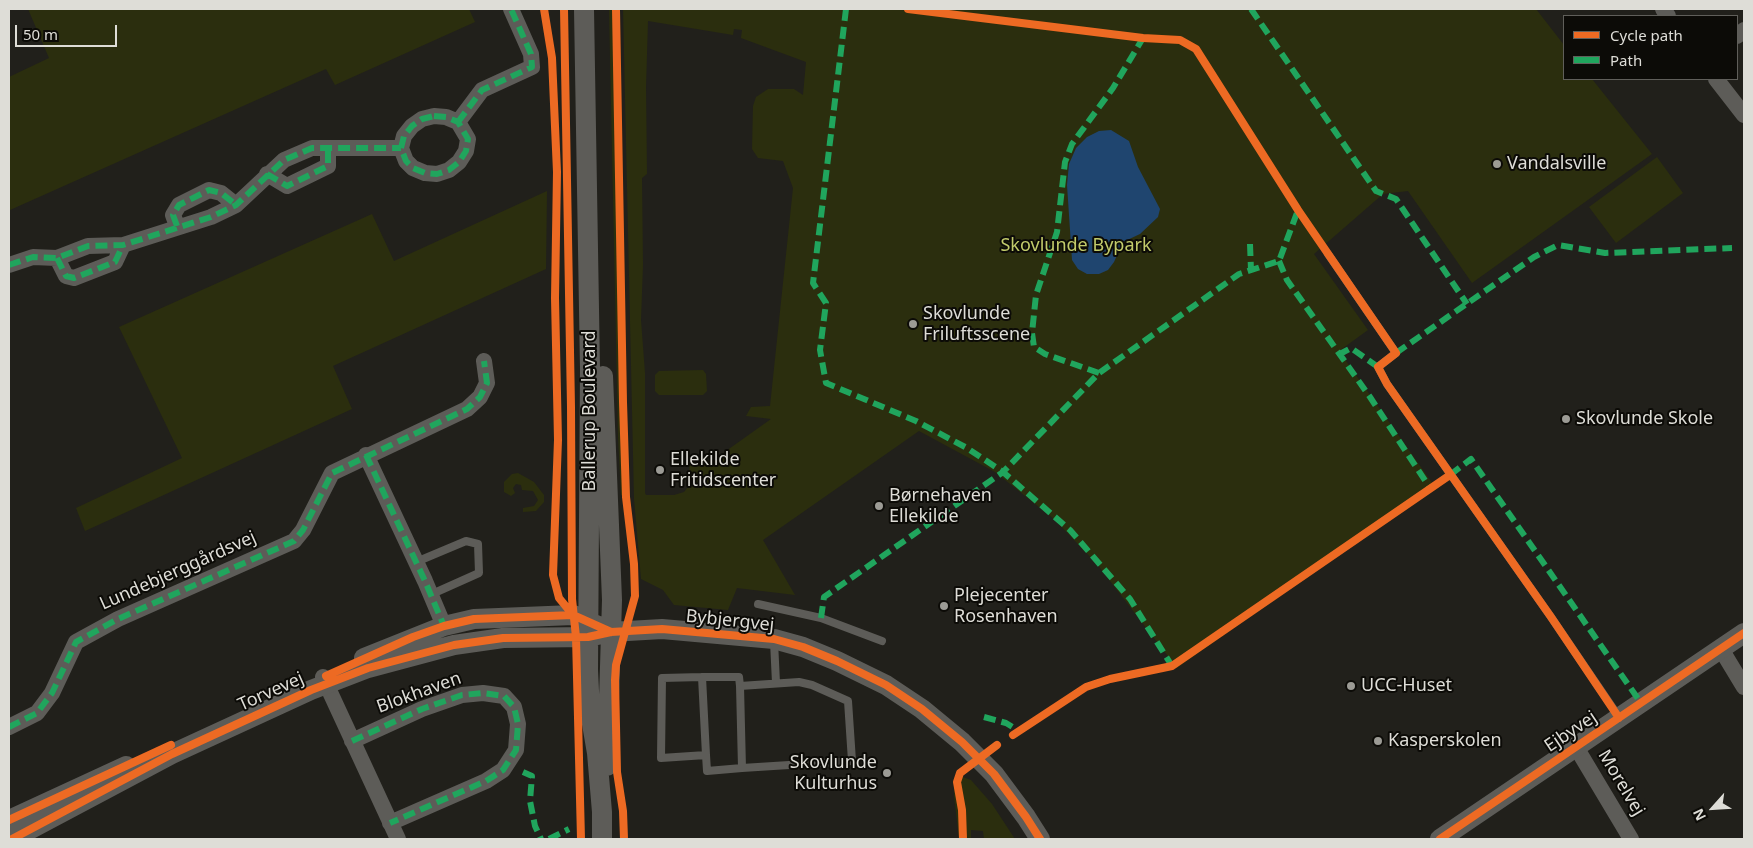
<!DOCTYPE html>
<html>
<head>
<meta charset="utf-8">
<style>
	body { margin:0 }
	#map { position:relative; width:1753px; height:848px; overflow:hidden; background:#21201b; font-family:"Noto Sans",sans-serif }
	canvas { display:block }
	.frame { position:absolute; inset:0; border:10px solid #deddd7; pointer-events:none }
	.legend { position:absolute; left:1563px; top:15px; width:175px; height:65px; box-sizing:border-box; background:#0c0b07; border:1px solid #605f5a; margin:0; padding:6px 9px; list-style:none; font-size:15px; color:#deddd7 }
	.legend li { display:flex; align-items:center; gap:10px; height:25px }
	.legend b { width:25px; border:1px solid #605f5a }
	.north { position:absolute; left:1688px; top:783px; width:50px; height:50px; -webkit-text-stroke:4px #0c0b07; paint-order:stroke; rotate:244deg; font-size:14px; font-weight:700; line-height:20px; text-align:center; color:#deddd7 }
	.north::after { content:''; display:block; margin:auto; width:18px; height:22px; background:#deddd7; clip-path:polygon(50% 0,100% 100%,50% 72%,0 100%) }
	.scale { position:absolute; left:15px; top:25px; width:102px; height:22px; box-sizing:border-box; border:2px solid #deddd7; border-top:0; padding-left:6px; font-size:15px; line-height:18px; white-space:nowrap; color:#deddd7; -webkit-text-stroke:4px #0c0b07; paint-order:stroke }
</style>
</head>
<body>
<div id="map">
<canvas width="1753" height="848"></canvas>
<div class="frame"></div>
<ul class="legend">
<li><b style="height:6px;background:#ed6a23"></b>Cycle path</li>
<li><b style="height:6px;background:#20a55d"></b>Path</li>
</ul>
<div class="north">N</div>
<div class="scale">50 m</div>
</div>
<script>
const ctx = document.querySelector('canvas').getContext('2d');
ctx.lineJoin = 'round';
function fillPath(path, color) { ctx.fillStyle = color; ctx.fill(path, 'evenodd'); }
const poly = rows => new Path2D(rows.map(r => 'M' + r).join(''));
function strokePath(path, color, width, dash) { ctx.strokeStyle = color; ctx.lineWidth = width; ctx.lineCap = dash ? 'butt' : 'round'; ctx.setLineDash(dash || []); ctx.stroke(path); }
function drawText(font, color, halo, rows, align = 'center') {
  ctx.font = font + ' "Noto Sans",sans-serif'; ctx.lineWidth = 4; ctx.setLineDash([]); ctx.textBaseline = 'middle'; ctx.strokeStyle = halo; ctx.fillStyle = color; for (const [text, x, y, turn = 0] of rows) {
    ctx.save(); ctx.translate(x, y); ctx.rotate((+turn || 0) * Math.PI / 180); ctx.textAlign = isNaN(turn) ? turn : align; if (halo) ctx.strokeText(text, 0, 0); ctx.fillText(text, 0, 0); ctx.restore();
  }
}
const green = poly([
	[28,9,469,9,475,22,335,85,326,69,10,210,9,77,49,58],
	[609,9,613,9,623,495,621,495,618,437],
	[623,9,1536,9,1564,45,1564,79,1592,79,1652,154,1472,283,1408,191,1383,194,1314,254,1368,330,1339,351,1435,487,1177,668,1097,564,1054,519,995,472,919,431,763,540,795,595,737,588,728,610,674,605,663,590,641,579,634,499],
	[648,21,733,35,734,29,742,30,741,38,806,62,803,95,794,89,768,89,756,97,753,106,752,149,758,158,783,161,793,188,770,406,751,407,746,416,771,419,726,451,717,461,690,461,688,487,684,492,674,495,646,495,645,493,645,373,641,320,643,265,642,178,647,174,646,87],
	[1657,157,1683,193,1616,243,1589,207],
	[547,191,546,269,333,366,352,409,85,531,76,508,182,458,119,327,372,214,394,261],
	[703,370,706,374,707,391,703,395,659,395,655,391,655,375,659,371],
	[518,473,534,482,544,495,544,502,536,511,523,512,523,508,534,506,538,500,533,491,522,490,521,485,516,484,513,488,515,493,511,496,504,492,504,482,512,474],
	[960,776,971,780,992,804,1015,839,984,839,983,831,971,830,971,839,959,839,954,796,955,779]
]);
const water = poly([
	[1111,130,1129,141,1138,167,1160,209,1158,217,1140,234,1123,242,1114,262,1108,270,1099,274,1087,274,1078,269,1072,260,1067,185,1069,164,1076,148,1087,137,1099,131]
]);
const service = poly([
	[1328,254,1396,353,1378,367,1387,384,1551,617,1619,717],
	[416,562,466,541,478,544,479,573,432,594],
	[758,604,821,618,882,641],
	[774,641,776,683],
	[702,677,662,678,661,758,706,755,702,677,739,677,740,686,742,768,852,761,848,701,812,685,799,682,740,686],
	[706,755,707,771,742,768]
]);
const minor = poly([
	[1663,9,1668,16],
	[1737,36,1744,30],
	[1716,79,1744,115],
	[434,116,446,117,458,122,468,139,466,151,459,162,449,170,437,174,425,173,413,168,406,161,401,148,404,136,412,126,422,119,434,116],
	[458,122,482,90,532,67,531,54,511,9],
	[267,174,287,186,328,166,328,148],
	[177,226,173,215,179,205,209,190,221,193,236,205],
	[57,258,66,276,74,278,115,262,123,245],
	[9,265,33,257,57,258,88,246,123,245,211,217,236,205,284,160,312,148,401,148],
	[366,455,425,581,444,626],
	[1721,649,1744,687],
	[323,677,398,839],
	[9,727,37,713,52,693,76,642,118,619,294,541,303,530,332,473,467,409,480,397,487,383,484,361],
	[352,741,422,709,462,695,483,693,504,696,514,707,518,724,516,750,503,770,486,781,390,823],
	[1576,747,1631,839]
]);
const tertiary = poly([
	[584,9,590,369,588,670,590,712,597,753,602,812,602,839],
	[603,376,612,600,607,766],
	[364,658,444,626,474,619,573,615,598,626],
	[9,820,126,766],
	[12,839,172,754,311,690,368,668,454,645,503,638,588,637,611,632,662,629,774,639,803,647,837,661,886,685,922,709,962,742,994,774,1026,817,1040,839],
	[1440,839,1744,633]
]);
const quiet = poly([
	[846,9,813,283,826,303,820,350,826,383,916,421,967,448,1003,472,1070,530,1130,599,1172,666],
	[1251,9,1376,191,1396,199,1467,304],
	[434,116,446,117,458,122,468,139,466,151,459,162,449,170,437,174,425,173,413,168,406,161,401,148,404,136,412,126,422,119,434,116],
	[458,122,482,90,532,67,531,54,511,9],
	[267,174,287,186,328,166,328,148],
	[177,226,173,215,179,205,209,190,221,193,236,205],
	[1250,244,1251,270],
	[57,258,66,276,74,278,115,262,123,245],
	[1279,261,1287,280,1370,397,1430,488],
	[9,265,33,257,57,258,88,246,123,245,211,217,236,205,284,160,312,148,401,148],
	[1396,353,1534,257,1558,245,1605,253,1732,248],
	[1338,355,1351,348,1378,367],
	[1099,373,1045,354,1034,347,1032,333,1036,295,1057,232,1065,162,1072,144,1113,88,1143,38],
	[366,455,425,581,444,626],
	[1450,475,1471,459,1641,703],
	[821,618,824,597,1003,472,1099,373,1239,274,1279,261,1298,210],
	[984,717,1006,723,1019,731],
	[9,727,37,713,52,693,76,642,118,619,294,541,303,530,332,473,467,409,480,397,487,383,484,361],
	[352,741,422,709,462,695,483,693,504,696,514,707,518,724,516,750,503,770,486,781,390,823],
	[523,772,532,776,530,801,535,826,541,839],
	[549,839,569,829]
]);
const cycleway = poly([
	[544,9,552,58,557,172,555,298,558,440,553,575,559,598,573,615],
	[564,9,571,407,572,599,576,637,581,839],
	[616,9,623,402,626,497,634,564,635,596,616,665,615,680,617,772,623,811,624,839],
	[908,9,1143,38,1180,40,1196,49,1298,210,1396,353,1378,367,1387,384,1551,617,1619,718],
	[326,676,413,637,444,626,474,619,573,615,611,632],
	[1013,735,1086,687,1110,679,1172,666,1450,475],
	[9,820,171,745],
	[12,839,172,754,311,690,368,668,454,645,503,638,588,637,611,632,662,629,774,639,803,647,837,661,886,685,922,709,962,742,994,774,1026,817,1040,839],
	[963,839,962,810,957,782,960,773,997,745],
	[1440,839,1744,633]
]);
const markers = [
	[1497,164,5,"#9c9b95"],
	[913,324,5,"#9c9b95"],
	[1566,419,5,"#9c9b95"],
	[660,470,5,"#9c9b95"],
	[879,506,5,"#9c9b95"],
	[944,606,5,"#9c9b95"],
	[1351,686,5,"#9c9b95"],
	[1378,741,5,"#9c9b95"],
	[887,773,5,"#9c9b95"]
];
const poiNames = [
	["Vandalsville",1507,164],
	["Skovlunde",923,314],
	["Friluftsscene",923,335],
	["Skovlunde Skole",1576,419],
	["Ellekilde",670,460],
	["Fritidscenter",670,481],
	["Børnehaven",889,496],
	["Ellekilde",889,517],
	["Plejecenter",954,596],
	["Rosenhaven",954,617],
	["UCC-Huset",1361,686],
	["Kasperskolen",1388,741],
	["Skovlunde",877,763,"right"],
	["Kulturhus",877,784,"right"]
];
const parkNames = [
	["Skovlunde Bypark",1076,246]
];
const streetNames = [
	["Ballerup Boulevard",590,411,-90],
	["Lundebjerggårdsvej",178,571,-24],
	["Bybjergvej",730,621,6],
	["Torvevej",271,692,-24],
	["Blokhaven",419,693,-20],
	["Ejbyvej",1571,732,-34],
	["Morelvej",1621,783,59]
];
fillPath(green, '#2b2e0e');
fillPath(water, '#1f456f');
strokePath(service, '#5d5c58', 8);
strokePath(minor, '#5d5c58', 16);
strokePath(tertiary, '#5d5c58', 20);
strokePath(quiet, '#20a55d', 6, [12, 6]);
strokePath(cycleway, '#ed6a23', 8);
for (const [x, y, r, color] of markers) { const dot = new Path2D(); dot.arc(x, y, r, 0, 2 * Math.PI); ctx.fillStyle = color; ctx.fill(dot); strokePath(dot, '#0c0b07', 2); }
drawText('18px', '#deddd7', '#0c0b07', poiNames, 'left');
drawText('18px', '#c2cb6b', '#0c0b07', parkNames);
drawText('18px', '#deddd7', '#0c0b07', streetNames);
</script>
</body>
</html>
